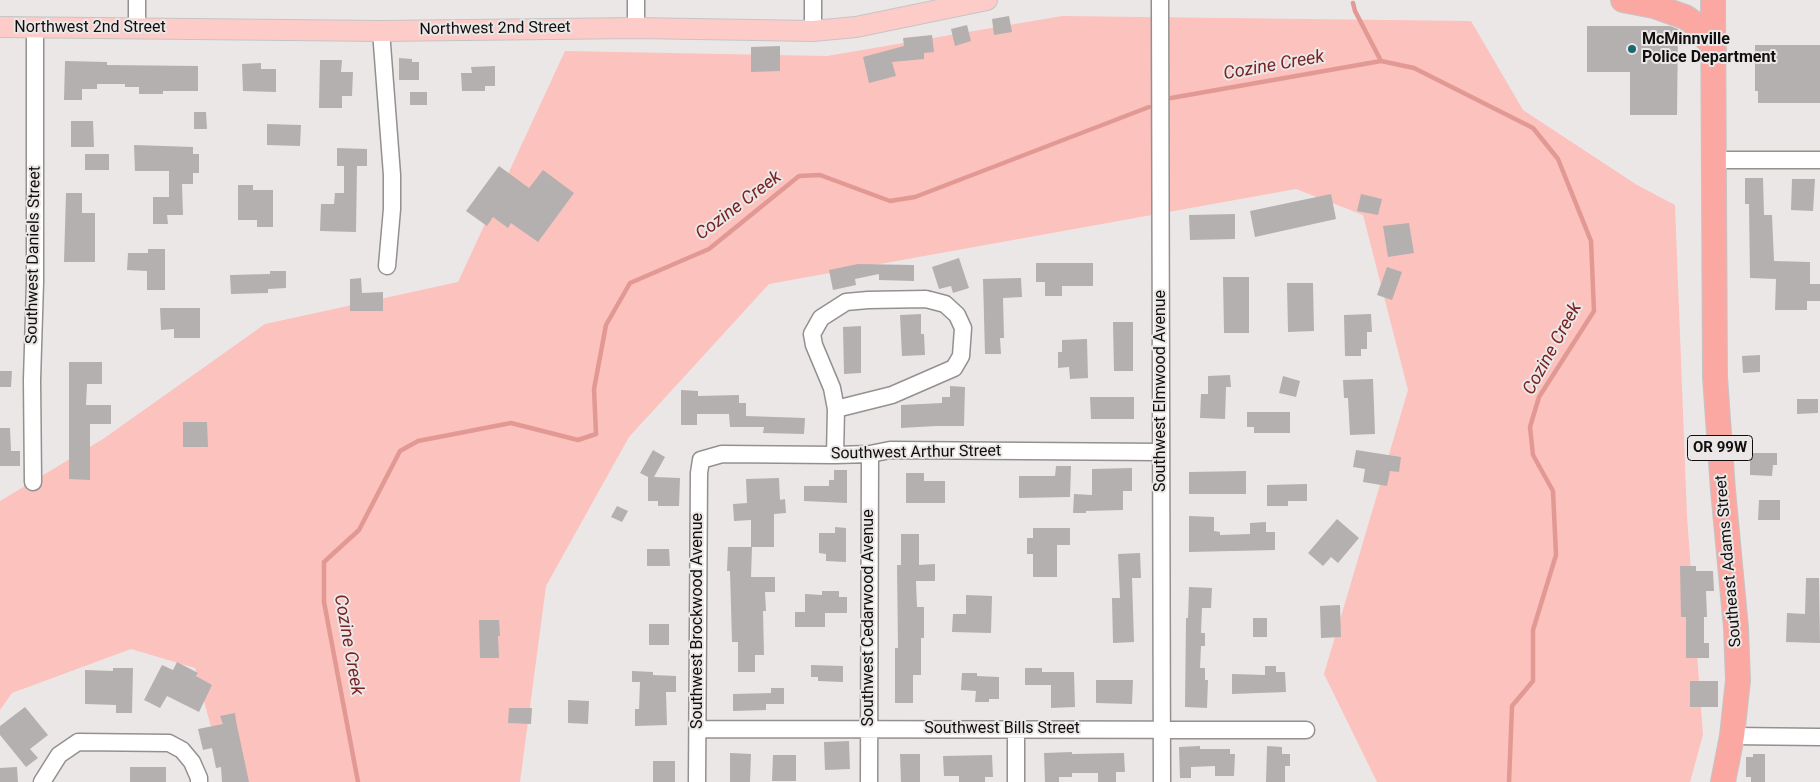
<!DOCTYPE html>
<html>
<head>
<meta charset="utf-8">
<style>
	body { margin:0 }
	canvas { display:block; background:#ebe7e7 }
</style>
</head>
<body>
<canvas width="1820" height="782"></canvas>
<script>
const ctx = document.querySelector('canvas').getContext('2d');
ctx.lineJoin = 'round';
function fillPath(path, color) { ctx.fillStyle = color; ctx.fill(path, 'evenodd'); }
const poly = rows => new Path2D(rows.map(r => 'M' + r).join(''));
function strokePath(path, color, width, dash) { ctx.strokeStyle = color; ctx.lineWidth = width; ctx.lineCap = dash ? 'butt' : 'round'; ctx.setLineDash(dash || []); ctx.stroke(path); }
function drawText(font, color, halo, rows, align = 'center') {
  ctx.font = font + ' Roboto,sans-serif'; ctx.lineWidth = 4; ctx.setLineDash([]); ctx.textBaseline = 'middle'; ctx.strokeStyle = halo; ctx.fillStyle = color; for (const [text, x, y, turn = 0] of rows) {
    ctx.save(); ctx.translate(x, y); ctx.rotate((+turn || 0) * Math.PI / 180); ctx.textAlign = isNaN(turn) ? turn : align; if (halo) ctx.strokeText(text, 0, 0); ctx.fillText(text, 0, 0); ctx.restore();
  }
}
const green = poly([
	[1062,16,1471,21,1523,110,1637,185,1675,205,1687,516,1703,735,1690,782,1377,782,1324,674,1408,390,1363,215,1296,189,769,284,629,437,546,586,520,782,226,782,195,668,131,649,12,693,0,710,0,501,103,439,265,324,458,282,565,51,827,56]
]);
const stream = poly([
	[1353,3,1355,11,1381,61],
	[1171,98,1381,61,1414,68,1533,128,1558,159,1591,241,1594,311,1539,397,1530,427,1533,455,1553,491,1556,555,1533,630,1533,681,1512,706,1509,782],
	[358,782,324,602,324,562,359,530,400,451,418,441,511,423,578,440,596,434,594,389,606,325,630,283,709,249,799,176,820,175,890,201,915,197,1149,107]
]);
const building = poly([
	[1009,16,1012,32,994,35,992,19],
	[967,25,971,41,955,46,951,29],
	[1587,26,1670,26,1678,29,1677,115,1630,115,1630,72,1587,72],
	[932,35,934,52,924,53,924,59,892,62,896,76,869,83,863,57,904,46,903,38],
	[1755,45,1820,45,1820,103,1758,103,1758,91,1755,91],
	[780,46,780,71,751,72,751,47],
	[399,58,412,59,412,62,419,62,419,80,399,80],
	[320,60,342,60,341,72,353,72,352,96,342,96,342,108,319,108],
	[65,61,107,62,107,65,198,66,198,91,163,91,163,94,139,94,139,87,125,87,125,84,97,84,97,89,82,89,82,100,64,100],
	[261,63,261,69,276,69,276,92,243,91,242,64],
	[495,66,495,86,485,86,485,91,462,91,461,73,472,73,471,67],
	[410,92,427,92,427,105,410,105],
	[194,112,206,112,207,129,194,129],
	[71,121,93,121,94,147,71,147],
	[267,124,301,125,300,146,267,145],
	[134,145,193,147,193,154,199,154,199,173,193,173,193,184,182,184,183,215,167,215,168,224,153,224,153,197,169,197,169,171,135,171],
	[337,148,367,149,367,166,357,166,356,232,320,231,321,204,334,204,335,193,344,193,344,166,337,166],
	[85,154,109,154,109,170,85,170],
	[499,166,529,188,543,170,574,193,538,242,511,223,508,228,493,217,487,226,466,211],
	[1745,178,1763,178,1764,215,1772,215,1774,261,1810,262,1810,284,1820,284,1820,301,1807,301,1807,310,1775,310,1776,279,1750,278,1749,204,1745,204],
	[1792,179,1815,179,1813,211,1791,210],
	[238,185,253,185,253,190,273,190,273,227,257,227,257,220,238,220],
	[66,193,82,193,82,213,95,213,95,262,64,262],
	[1331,194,1336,219,1255,237,1250,211],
	[1361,194,1382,199,1378,215,1357,211],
	[1235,214,1235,239,1190,240,1189,215],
	[1409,223,1414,253,1388,257,1383,226],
	[148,249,165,249,165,290,147,290,147,271,127,270,128,253,148,253],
	[959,258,969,288,953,293,951,286,939,289,932,267],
	[1036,263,1093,263,1093,286,1062,286,1062,296,1045,296,1045,282,1036,282],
	[858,264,914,265,914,281,879,280,879,274,855,279,856,285,833,290,829,270],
	[1387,267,1402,272,1392,300,1377,295],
	[270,271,286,271,286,288,268,289,268,293,231,294,230,275,270,274],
	[1223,277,1249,277,1249,333,1224,333],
	[361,278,362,293,383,292,383,311,350,311,350,279],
	[1021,278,1022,297,1003,298,1004,338,1000,338,1001,354,985,354,983,279],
	[1287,283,1313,283,1314,331,1288,332],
	[160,308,200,308,200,338,174,338,174,329,161,330],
	[921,314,921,334,924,334,925,355,902,356,900,315],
	[1371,314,1372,332,1367,332,1367,349,1361,349,1361,356,1345,356,1344,315],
	[1113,322,1133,322,1133,371,1114,371],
	[861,326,861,373,844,374,843,327],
	[1087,339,1088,378,1070,379,1069,367,1058,368,1058,352,1062,352,1062,340],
	[1760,355,1760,372,1743,373,1742,356],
	[69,362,102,362,102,384,87,384,86,405,111,405,111,424,90,424,90,480,69,479],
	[0,371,12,371,11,387,0,387],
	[1230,375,1231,387,1226,387,1225,419,1200,418,1201,394,1208,394,1208,376],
	[1283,376,1300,381,1296,397,1279,393],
	[1373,379,1375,434,1350,435,1348,398,1344,398,1343,380],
	[950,386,965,387,964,426,936,426,901,428,901,405,942,403,942,397,950,397],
	[681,390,698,391,698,396,739,395,739,403,746,403,746,416,805,418,804,434,763,433,764,427,730,427,729,414,697,414,697,425,681,425],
	[1090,397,1134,397,1134,419,1091,419],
	[1797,399,1818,399,1818,413,1797,414],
	[1247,412,1290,412,1290,433,1254,433,1254,427,1247,427],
	[183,422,207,422,208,447,183,447],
	[0,428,10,428,11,451,20,451,20,466,0,466],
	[653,450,665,457,654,477,680,478,679,506,658,506,658,501,648,501,648,477,640,473],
	[1356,450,1401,457,1399,472,1390,471,1387,486,1363,482,1365,469,1353,467],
	[1750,453,1777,453,1777,465,1773,465,1772,476,1750,475],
	[1056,466,1071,466,1070,497,1019,498,1019,476,1055,476],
	[1132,468,1132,491,1123,491,1123,510,1086,511,1086,513,1073,513,1074,494,1092,495,1092,469],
	[834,470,847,470,847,503,804,501,804,486,829,486,829,480,834,480],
	[1246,471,1246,494,1189,494,1189,472],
	[906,473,924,473,924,481,945,481,945,503,906,503],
	[779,478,780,500,785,499,786,513,774,514,774,547,751,547,751,520,734,521,733,504,747,503,746,479],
	[1307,484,1307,501,1288,501,1288,506,1267,506,1267,485],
	[1759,500,1780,500,1780,520,1758,520],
	[617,506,628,511,622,522,611,517],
	[1189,516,1214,517,1214,531,1220,532,1220,535,1250,534,1250,523,1266,522,1266,532,1275,532,1275,550,1189,552],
	[1337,519,1359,538,1338,563,1331,557,1323,566,1308,553],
	[835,527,846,528,846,562,826,561,826,554,819,553,819,533,835,533],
	[1033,528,1070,528,1070,545,1057,545,1057,577,1033,577,1033,554,1027,554,1027,538,1033,538],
	[901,534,919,534,919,565,935,564,935,581,916,581,917,607,924,607,924,638,921,638,921,675,913,675,913,703,895,703,895,648,898,648,897,565,901,565],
	[728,547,752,547,751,577,775,577,775,592,765,592,766,611,763,611,764,655,755,655,755,672,738,672,738,642,732,642,730,571,727,571],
	[647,549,669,549,670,566,647,566],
	[1140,553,1141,578,1132,578,1134,642,1113,643,1112,598,1120,598,1118,554],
	[1680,566,1696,566,1696,571,1713,571,1714,591,1706,591,1707,617,1704,617,1704,643,1709,643,1709,658,1686,658,1686,617,1681,617],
	[1806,578,1819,578,1820,643,1786,642,1787,613,1805,614],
	[1189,587,1212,588,1211,608,1202,608,1201,633,1205,633,1205,646,1201,646,1200,668,1205,668,1205,680,1208,680,1207,708,1185,707,1186,618,1188,618],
	[822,591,839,591,839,597,847,597,847,613,825,613,825,627,795,627,795,612,805,612,805,594,822,595],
	[966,595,992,596,991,633,952,632,953,614,966,614],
	[1340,605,1341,637,1321,638,1320,606],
	[1253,618,1267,618,1267,637,1253,637],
	[479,620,499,620,500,636,498,636,499,658,480,658],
	[649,624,669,624,669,645,649,645],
	[177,662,198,673,196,676,212,685,199,712,167,696,160,708,144,700,162,665,173,670],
	[811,665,843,666,843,682,818,681,818,677,811,677],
	[1265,666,1276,666,1276,672,1285,672,1286,692,1232,694,1232,674,1265,675],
	[113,668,133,668,132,713,116,713,116,705,85,704,85,670,113,671],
	[1025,668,1042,668,1042,672,1074,672,1075,707,1051,708,1051,685,1025,685],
	[632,671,653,672,653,675,676,676,676,692,666,692,667,725,635,726,635,709,639,709,640,682,632,682],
	[962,673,977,673,977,676,999,677,999,699,989,699,989,702,975,702,976,691,961,690],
	[1096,680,1133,680,1132,704,1096,703],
	[1690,681,1718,681,1718,707,1690,707],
	[771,688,784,688,784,704,766,704,766,710,733,711,733,694,771,693],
	[568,700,589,701,588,724,568,723],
	[25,707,48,735,30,749,38,758,26,767,0,735,0,726],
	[509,708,532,708,531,724,508,723],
	[235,713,236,721,249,782,222,782,221,767,216,768,212,748,203,750,198,729,223,724,220,716],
	[849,741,850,769,825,770,824,742],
	[1200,746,1200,749,1230,749,1230,754,1235,754,1234,776,1215,776,1215,766,1191,767,1191,778,1180,778,1179,747],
	[1267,746,1282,747,1282,754,1290,754,1290,766,1285,766,1285,782,1266,782],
	[1072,752,1072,754,1124,753,1125,772,1116,772,1116,782,1098,782,1098,773,1072,773,1072,777,1059,777,1059,782,1045,782,1044,753],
	[730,753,751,754,750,782,730,782],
	[900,754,920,754,920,782,901,782],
	[1753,754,1765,754,1765,782,1751,782,1751,777,1746,777,1746,757,1753,757],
	[773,755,796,755,796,781,772,781],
	[992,755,993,777,985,777,985,782,959,782,959,776,944,776,943,756],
	[653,761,675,761,675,782,653,782],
	[17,767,18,782,0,782,0,768],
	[130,767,166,767,166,782,130,782]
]);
const minor = poly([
	[137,0,137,28],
	[813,0,813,31],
	[1160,0,1162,782],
	[636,28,636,0],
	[381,31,392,175,392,209,387,266],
	[1714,160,1820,160],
	[926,299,945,304,957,315,963,328,961,356,954,368,892,395,836,409,832,388,814,345,812,334,821,318,846,302,868,300,926,299],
	[835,455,836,409],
	[33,482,32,380,35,282,35,27],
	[698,729,1306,730],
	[1732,736,1820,737],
	[42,782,59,755,78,742,169,743,182,750,192,762,199,778,199,782],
	[697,782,699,473,701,460,722,454,835,455,870,454,890,450,1161,452],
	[869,782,870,454],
	[1016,782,1016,729]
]);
const major = poly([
	[0,27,381,31,636,28,813,31,856,27,987,0]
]);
const highway = poly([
	[1623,0,1654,6,1685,17,1698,26,1714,49],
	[1713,0,1715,377,1723,490,1736,628,1738,680,1732,736,1723,782]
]);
const markers = [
	[1632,49,5,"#1b686e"]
];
const shields = [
	[1720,448,65]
];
const shieldNames = [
	["OR 99W",1720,448]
];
const streetNames = [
	["Northwest 2nd Street",90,28],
	["Northwest 2nd Street",495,29,-1],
	["Southwest Daniels Street",34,255,-89],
	["Southwest Elmwood Avenue",1161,391,-90],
	["Southwest Arthur Street",916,453,-1],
	["Southeast Adams Street",1729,561,-95],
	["Southwest Cedarwood Avenue",869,618,-90],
	["Southwest Brockwood Avenue",698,621,-90],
	["Southwest Bills Street",1002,729]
];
const poiNames = [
	["McMinnville",1642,40],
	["Police Department",1642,58]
];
const waterNames = [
	["Cozine Creek",1274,66,-10],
	["Cozine Creek",739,206,-37],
	["Cozine Creek",1553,349,-61],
	["Cozine Creek",348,645,80]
];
fillPath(green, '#fcc2be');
strokePath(stream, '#e29994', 4.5);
fillPath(building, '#b4b0af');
strokePath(minor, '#949090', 19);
strokePath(major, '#c6c5c5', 22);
strokePath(highway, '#c6c5c5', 26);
strokePath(minor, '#fff', 16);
strokePath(major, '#fdcbc8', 20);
strokePath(highway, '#fba8a3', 24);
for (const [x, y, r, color] of markers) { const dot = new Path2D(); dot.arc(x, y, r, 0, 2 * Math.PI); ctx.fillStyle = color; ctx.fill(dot); strokePath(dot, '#ebe7e7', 2); }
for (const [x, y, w] of shields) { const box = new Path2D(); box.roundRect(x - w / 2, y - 12.5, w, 25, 4); ctx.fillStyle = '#ebe7e7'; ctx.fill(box); strokePath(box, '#100e0e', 1); }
drawText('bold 15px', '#100e0e', null, shieldNames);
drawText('16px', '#100e0e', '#ebe7e7', streetNames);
drawText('bold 16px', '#100e0e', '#ebe7e7', poiNames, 'left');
drawText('italic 18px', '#782324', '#ebe7e7', waterNames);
</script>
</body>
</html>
